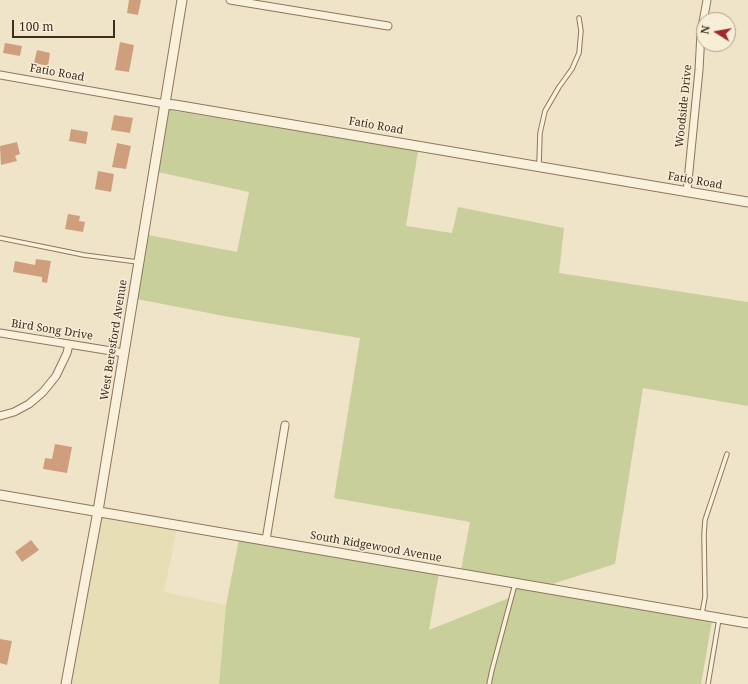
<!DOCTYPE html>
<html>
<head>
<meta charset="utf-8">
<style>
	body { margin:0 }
	#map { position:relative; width:748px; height:684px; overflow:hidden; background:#f0e4c8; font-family:"Noto Serif",serif }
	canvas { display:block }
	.north { position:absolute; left:696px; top:12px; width:40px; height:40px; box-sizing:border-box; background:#f7eed8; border:1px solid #ada18e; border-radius:50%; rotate:281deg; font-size:11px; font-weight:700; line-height:16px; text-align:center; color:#3d2e20 }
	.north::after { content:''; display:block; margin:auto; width:14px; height:18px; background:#9e2a2b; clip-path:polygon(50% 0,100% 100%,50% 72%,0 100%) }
	.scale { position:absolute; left:12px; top:20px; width:103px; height:18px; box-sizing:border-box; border:2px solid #3d2e20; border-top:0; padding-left:5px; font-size:12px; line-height:14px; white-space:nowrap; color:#3d2e20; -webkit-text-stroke:3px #f7eed8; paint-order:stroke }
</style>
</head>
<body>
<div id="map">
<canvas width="748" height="684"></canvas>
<div class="north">N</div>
<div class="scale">100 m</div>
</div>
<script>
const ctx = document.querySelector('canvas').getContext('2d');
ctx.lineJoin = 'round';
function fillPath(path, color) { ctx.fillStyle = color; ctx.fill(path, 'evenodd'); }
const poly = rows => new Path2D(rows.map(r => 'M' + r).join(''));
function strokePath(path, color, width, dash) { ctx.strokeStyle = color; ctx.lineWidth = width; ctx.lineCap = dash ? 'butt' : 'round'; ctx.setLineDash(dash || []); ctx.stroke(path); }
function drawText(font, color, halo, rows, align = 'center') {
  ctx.font = font + ' "Noto Serif",serif'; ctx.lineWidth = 3; ctx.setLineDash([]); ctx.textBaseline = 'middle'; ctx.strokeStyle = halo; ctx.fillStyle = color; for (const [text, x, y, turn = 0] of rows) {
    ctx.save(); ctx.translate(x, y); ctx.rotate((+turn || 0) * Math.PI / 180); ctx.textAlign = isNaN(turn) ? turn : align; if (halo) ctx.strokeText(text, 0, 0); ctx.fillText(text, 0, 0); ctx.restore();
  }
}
const farmland = poly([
	[101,516,177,528,164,592,226,605,219,684,71,684,83,615]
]);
const green = poly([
	[169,110,418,151,406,226,452,233,458,207,564,228,559,273,748,302,748,406,643,388,615,564,549,585,461,570,470,522,334,498,360,338,229,317,137,299,148,235,237,252,249,192,158,172],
	[239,539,439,573,429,630,509,598,512,586,712,621,701,684,219,684,226,605]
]);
const building = poly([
	[129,0,141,0,138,15,127,13],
	[120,42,134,45,129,72,115,70],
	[5,43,22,46,20,56,3,53],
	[37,50,50,53,48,66,34,63],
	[114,115,133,118,130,133,111,130],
	[71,129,88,132,86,144,69,141],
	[17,142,20,154,15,156,17,161,1,165,0,146],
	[117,143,131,146,126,169,112,167],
	[98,171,114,174,111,192,95,189],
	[68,214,80,216,79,221,85,222,83,232,65,229],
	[36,259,51,261,47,283,42,282,42,277,13,272,15,261,35,265],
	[55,444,72,447,67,473,43,469,45,458,52,459],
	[31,540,39,550,22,562,15,552],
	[0,639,12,641,7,665,0,663]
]);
const service = poly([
	[539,165,540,133,545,111,559,87,572,69,579,53,581,31,579,18],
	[0,238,84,255,138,262],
	[702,614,705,597,704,535,705,520,727,454],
	[489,684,492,670,515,584],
	[708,684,719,619]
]);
const minor = poly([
	[230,0,388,26],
	[0,75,165,104],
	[687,191,699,70,701,33,707,0],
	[0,333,124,353],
	[0,416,14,412,29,404,43,392,56,376,67,353,69,344],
	[266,540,285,425]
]);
const tertiary = poly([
	[165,104,175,105,748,202],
	[0,495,748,623],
	[66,684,98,511,182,0]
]);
const streetNames = [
	["Fatio Road",57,73,10],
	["Woodside Drive",684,106,-84],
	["Fatio Road",376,126,10],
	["Fatio Road",695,181,10],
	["Bird Song Drive",52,330,9],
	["West Beresford Avenue",114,340,-81],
	["South Ridgewood Avenue",376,547,10]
];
fillPath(farmland, '#e6deb5');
fillPath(green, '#c9cf9b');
fillPath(building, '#cf9f7d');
strokePath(service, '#8d765c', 5.5);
strokePath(minor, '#8d765c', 9);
strokePath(tertiary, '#8d765c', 11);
strokePath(service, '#faf1dc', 3.5);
strokePath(minor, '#faf1dc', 7);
strokePath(tertiary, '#faf1dc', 9);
drawText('11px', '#3d2e20', '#f7eed8', streetNames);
</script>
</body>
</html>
